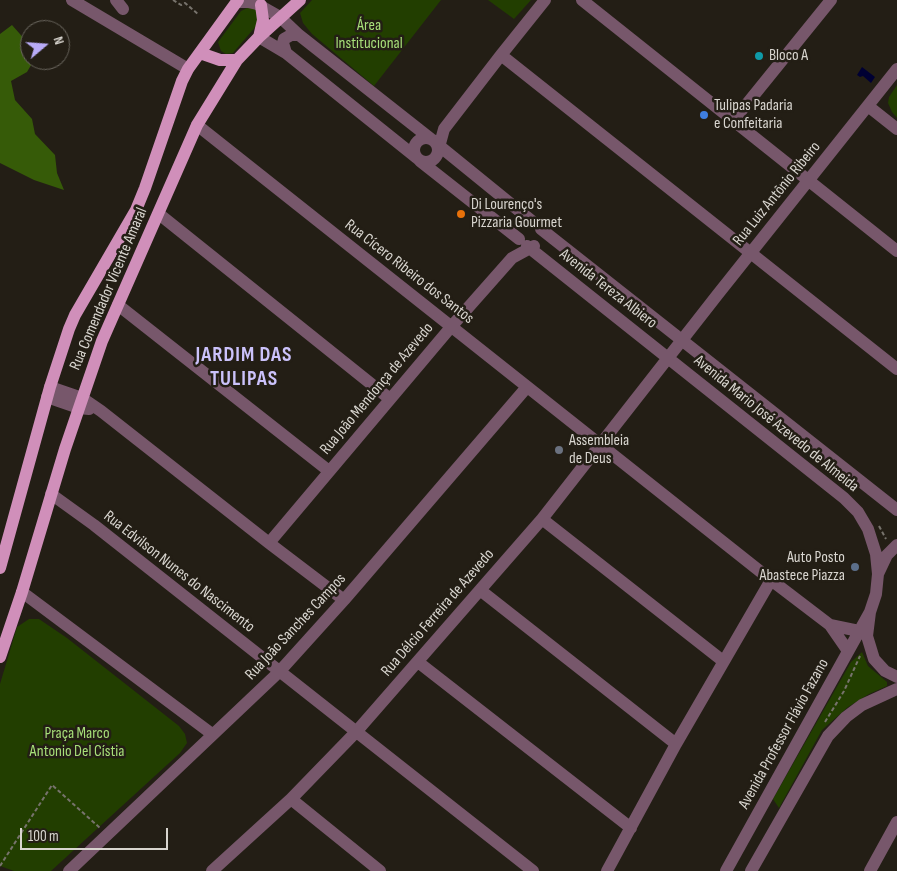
<!DOCTYPE html>
<html>
<head>
<meta charset="utf-8">
<style>
	body { margin:0 }
	#map { position:relative; width:897px; height:871px; overflow:hidden; background:#231e15; font-family:"Sofia Sans Condensed",sans-serif }
	canvas { display:block }
	.north { position:absolute; left:20px; top:20px; width:50px; height:50px; box-sizing:border-box; background:#231e15; border:1px solid #6b675f; border-radius:50%; rotate:72deg; font-size:14px; font-weight:700; line-height:20px; text-align:center; color:#d8d5cf }
	.north::after { content:''; display:block; margin:auto; width:18px; height:22px; background:#b8abf7; clip-path:polygon(50% 0,100% 100%,50% 72%,0 100%) }
	.scale { position:absolute; left:20px; top:828px; width:148px; height:22px; box-sizing:border-box; border:2px solid #d8d5cf; border-top:0; padding-left:6px; font-size:15px; line-height:18px; white-space:nowrap; color:#d8d5cf; -webkit-text-stroke:4px #231e15; paint-order:stroke }
</style>
</head>
<body>
<div id="map">
<canvas width="897" height="871"></canvas>
<div class="north">N</div>
<div class="scale">100 m</div>
</div>
<script>
const ctx = document.querySelector('canvas').getContext('2d');
ctx.lineJoin = 'round';
function fillPath(path, color) { ctx.fillStyle = color; ctx.fill(path, 'evenodd'); }
const poly = rows => new Path2D(rows.map(r => 'M' + r).join(''));
function strokePath(path, color, width, dash) { ctx.strokeStyle = color; ctx.lineWidth = width; ctx.lineCap = dash ? 'butt' : 'round'; ctx.setLineDash(dash || []); ctx.stroke(path); }
function drawText(font, color, halo, rows, align = 'center') {
  ctx.font = font + ' "Sofia Sans Condensed",sans-serif'; ctx.lineWidth = 5; ctx.setLineDash([]); ctx.textBaseline = 'middle'; ctx.strokeStyle = halo; ctx.fillStyle = color; for (const [text, x, y, turn = 0] of rows) {
    ctx.save(); ctx.translate(x, y); ctx.rotate((+turn || 0) * Math.PI / 180); ctx.textAlign = isNaN(turn) ? turn : align; if (halo) ctx.strokeText(text, 0, 0); ctx.fillText(text, 0, 0); ctx.restore();
  }
}
const green = poly([
	[312,0,441,0,374,86,312,34,303,23,300,13],
	[488,0,531,0,514,19],
	[249,7,257,10,257,25,233,53,226,54,221,51,218,42,241,11],
	[897,85,897,118,892,112,888,103,889,97],
	[29,619,39,619,67,638,179,726,185,734,187,743,180,753,51,871,14,871,0,866,0,684,17,627],
	[862,652,868,666,887,682,887,686,869,694,848,707,822,730,779,808,773,799,851,662]
]);
const forest = poly([
	[12,25,27,42,30,47,30,60,34,60,27,72,11,81,15,100,32,119,35,134,55,155,57,173,64,190,34,180,0,163,0,34]
]);
const water = poly([
	[862,67,875,77,871,83,863,76,860,77,857,75]
]);
const path = poly([
	[173,0,181,5,185,3,198,14],
	[879,526,886,539],
	[825,722,844,691,860,656],
	[0,866,52,785,100,828]
]);
const minor = poly([
	[72,0,188,69],
	[116,0,123,9],
	[582,0,897,251],
	[237,2,248,2,257,4,280,17,299,35,431,139],
	[259,37,286,53,417,158],
	[286,53,283,43,284,39,291,35,299,35],
	[501,55,897,369],
	[868,106,897,129],
	[733,121,831,0],
	[197,125,771,580,830,625,848,651],
	'414 150a12 12 0 1 1 24 0a12 12 0 1 1-24 0Z',
	[437,144,533,222],
	[438,151,444,129,501,55,545,0],
	[420,161,519,239],
	[159,214,390,399],
	[541,229,897,510],
	[527,246,844,498,858,512,868,529,876,554,878,574],
	[118,305,329,471],
	[50,387,82,398,101,411,269,543,344,600],
	[47,397,79,408,89,409],
	[51,494,94,525,533,871],
	[542,519,723,661],
	[269,543,451,327,512,258,534,246],
	[897,545,887,555,878,574,876,594,870,612,867,636,874,659,885,671,897,677],
	[480,590,676,744],
	[22,592,212,734],
	[830,625,859,631],
	[418,662,631,828],
	[291,799,380,871],
	[69,871,279,672,344,600,527,387],
	[212,871,291,799,356,732,542,519,718,294,897,69],
	[607,871,676,744,771,580],
	[726,871,870,612],
	[751,871,828,736,846,717,862,705,897,689],
	[870,871,897,822]
]);
const major = poly([
	[259,37,263,20,261,5],
	[200,53,220,60,237,60],
	[0,568,50,387,69,329,75,315,136,210,145,188,182,81,188,69,238,0],
	[0,657,22,592,65,449,102,341,197,125,237,60,259,37,300,0]
]);
const markers = [
	[759,56,5,"#0f9aa8"],
	[704,115,5,"#3f7fe0"],
	[461,214,5,"#e8710a"],
	[559,450,5,"#6b7280"],
	[855,567,5,"#5c6f8a"]
];
const parkNames = [
	["Área",369,26],
	["Institucional",369,44],
	["Praça Marco",77,734],
	["Antonio Del Cístia",77,752]
];
const poiNames = [
	["Bloco A",769,56],
	["Tulipas Padaria",714,106],
	["e Confeitaria",714,124],
	["Di Lourenço's",471,205],
	["Pizzaria Gourmet",471,223],
	["Assembleia",569,441],
	["de Deus",569,459],
	["Auto Posto",845,558,"right"],
	["Abastece Piazza",845,576,"right"]
];
const streetNames = [
	["Rua Luiz Antônio Ribeiro",777,194,-51],
	["Rua Cícero Ribeiro dos Santos",409,272,38],
	["Rua Comendador Vicente Amaral",109,289,-67],
	["Avenida Tereza Albiero",608,289,38],
	["Rua João Mendonça de Azevedo",377,389,-50],
	["Avenida Mario José Azevedo de Almeida",776,424,39],
	["Rua Edvilson Nunes do Nascimento",179,572,38],
	["Rua Délcio Ferreira de Azevedo",438,613,-49],
	["Rua João Sanches Campos",296,627,-47],
	["Avenida Professor Flávio Fazano",784,734,-61]
];
const districtNames = [
	["JARDIM DAS",244,356],
	["TULIPAS",244,380]
];
fillPath(green, '#223e00');
fillPath(forest, '#365b08');
fillPath(water, '#003');
strokePath(path, '#77736c', 2, [4, 2.5]);
strokePath(minor, '#77576b', 12);
strokePath(major, '#d08fba', 12);
for (const [x, y, r, color] of markers) { const dot = new Path2D(); dot.arc(x, y, r, 0, 2 * Math.PI); ctx.fillStyle = color; ctx.fill(dot); strokePath(dot, '#231e15', 2); }
drawText('16px', '#a7df79', '#231e15', parkNames);
drawText('16px', '#d8d5cf', '#231e15', poiNames, 'left');
drawText('16px', '#d8d5cf', '#231e15', streetNames);
ctx.letterSpacing = '1px';
drawText('bold 21px', '#cbc2fb', '#231e15', districtNames);
ctx.letterSpacing = '0px';
</script>
</body>
</html>
